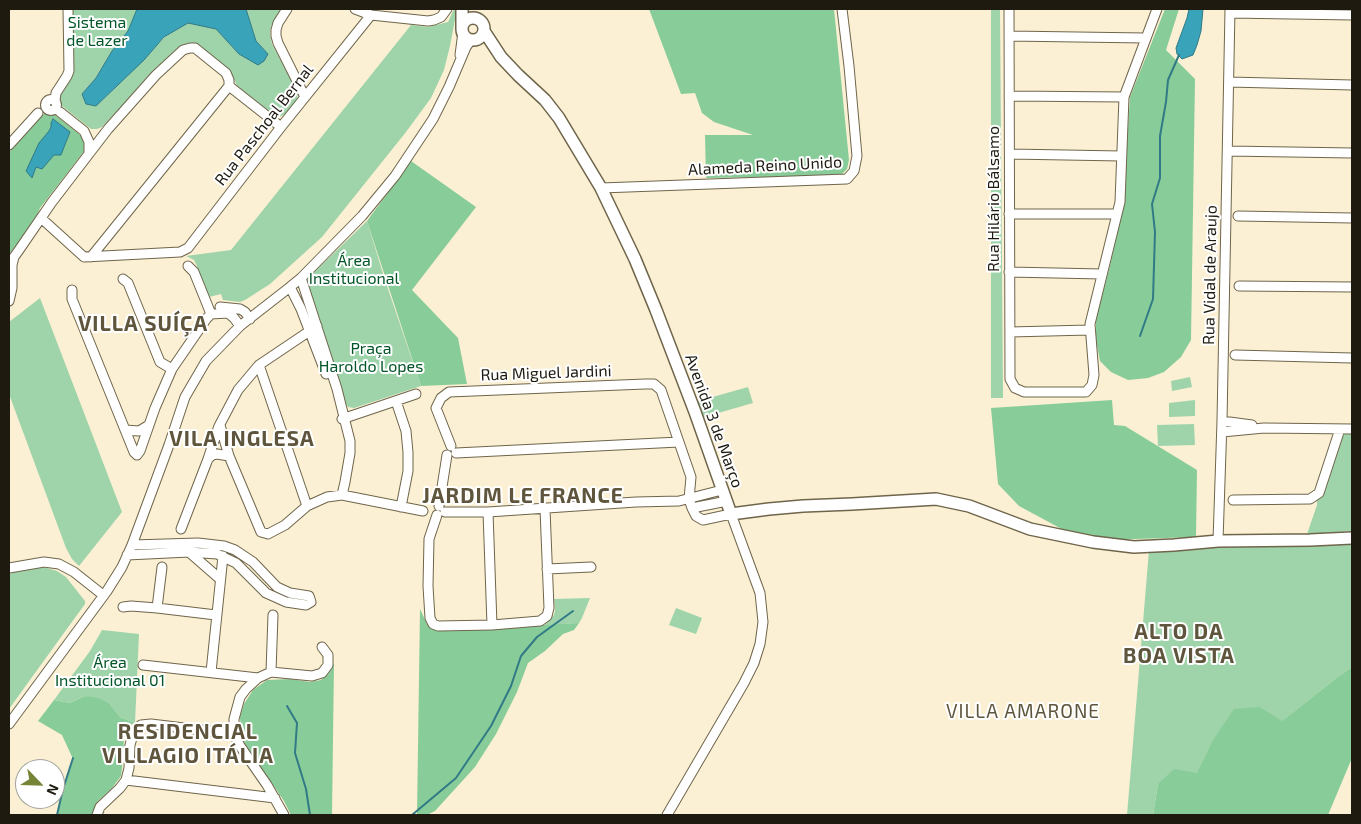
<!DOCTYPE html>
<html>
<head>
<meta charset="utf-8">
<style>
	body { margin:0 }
	#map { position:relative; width:1361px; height:824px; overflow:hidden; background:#fbf0d3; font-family:"Exo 2",sans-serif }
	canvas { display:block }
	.frame { position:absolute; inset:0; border:10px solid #1e1a10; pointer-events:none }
	.north { position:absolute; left:15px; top:759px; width:50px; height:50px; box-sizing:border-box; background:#fff; border:1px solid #a5a39f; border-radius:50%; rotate:114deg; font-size:14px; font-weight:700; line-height:20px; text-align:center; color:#1e1a10 }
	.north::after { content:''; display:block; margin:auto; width:18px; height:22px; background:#758535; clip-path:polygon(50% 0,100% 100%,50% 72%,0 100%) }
</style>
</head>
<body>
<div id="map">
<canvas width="1361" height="824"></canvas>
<div class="frame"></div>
<div class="north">N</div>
</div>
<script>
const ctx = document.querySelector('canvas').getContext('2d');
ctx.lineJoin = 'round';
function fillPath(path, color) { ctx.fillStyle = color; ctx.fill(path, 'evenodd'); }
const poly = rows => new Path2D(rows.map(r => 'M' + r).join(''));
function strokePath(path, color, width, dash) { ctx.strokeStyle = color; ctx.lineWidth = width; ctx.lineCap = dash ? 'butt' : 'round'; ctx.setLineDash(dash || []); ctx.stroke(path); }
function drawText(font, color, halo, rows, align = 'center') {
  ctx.font = font + ' "Exo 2",sans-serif'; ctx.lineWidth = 4; ctx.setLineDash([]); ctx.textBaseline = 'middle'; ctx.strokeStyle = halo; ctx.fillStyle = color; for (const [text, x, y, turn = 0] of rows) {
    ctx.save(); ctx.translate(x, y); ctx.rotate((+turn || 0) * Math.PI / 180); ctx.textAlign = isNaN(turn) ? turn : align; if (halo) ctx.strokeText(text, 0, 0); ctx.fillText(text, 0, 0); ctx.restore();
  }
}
const green = poly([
	[73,9,137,9,128,31,112,51,96,78,82,94,96,106,113,90,165,37,188,22,216,29,239,54,268,54,256,41,246,9,282,9,271,26,270,34,272,44,298,93,297,99,295,104,285,114,280,117,273,114,238,88,229,69,195,45,187,43,180,46,172,53,102,127,97,129,91,129,62,106,60,101,60,95,74,71],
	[454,9,457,9,450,46,444,70,431,98,406,132,322,237,270,284,245,300,240,302,223,300,221,294,209,297,197,270,197,266,194,260,186,256,231,250,411,25,428,27,448,22],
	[991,9,1000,9,1003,398,991,398],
	[367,221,385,280,421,386,354,408,348,407,345,403,305,281],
	[40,298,122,512,79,566,72,559,66,548,9,394,9,322],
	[1190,377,1192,387,1172,391,1171,381],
	[748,387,753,403,701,418,695,402],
	[1195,400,1195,416,1169,417,1169,403],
	[1194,424,1195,445,1158,446,1157,425],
	[1352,433,1352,531,1307,534,1317,505,1317,501,1313,499,1341,437,1344,434],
	[1352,542,1352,667,1339,676,1281,722,1260,707,1211,743,1197,774,1158,784,1153,815,1127,815,1149,550],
	[40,566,57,571,66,577,85,601,85,604,69,626,9,709,9,574,16,571],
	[590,598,582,618,579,623,545,625,554,615,555,611,554,599],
	[676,608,702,618,696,634,669,625],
	[102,630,139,634,135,723,120,717,109,703,85,696,70,703,54,700,90,651]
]);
const forest = poly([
	[649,9,834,9,849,160,847,169,842,174,829,176,706,178,705,135,753,135,714,122,702,113,695,93,681,94],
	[1165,9,1179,9,1166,50,1195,79,1191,340,1181,357,1164,372,1148,378,1128,380,1111,372,1100,361,1096,340,1096,317,1109,270,1123,208,1130,97],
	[50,113,55,115,84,138,86,144,85,150,40,208,34,223,9,254,9,152,37,119,44,114],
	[411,161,476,207,412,290,458,338,467,384,421,386,367,221],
	[1112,400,1114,425,1125,426,1197,470,1196,537,1105,540,1071,534,1019,506,998,484,991,408],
	[420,609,427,624,439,630,579,623,574,630,563,634,545,651,528,663,517,692,496,734,475,767,435,811,427,815,417,815],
	[334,663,332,815,291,815,284,801,245,744,241,732,240,717,244,704,253,690,267,680,290,679,310,682,321,680,329,673],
	[1352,667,1352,758,1328,815,1153,815,1158,784,1174,769,1197,773,1211,743,1234,709,1260,707,1282,721,1339,676],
	[85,696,98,698,109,703,120,717,135,723,128,726,124,737,123,760,121,776,112,788,98,801,92,815,57,815,63,789,73,759,62,735,38,721,54,700,70,703]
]);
const water = poly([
	[137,9,246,9,256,41,268,54,264,61,258,65,239,54,216,29,188,23,164,37,144,60,96,106,86,104,82,94,96,78,112,51,128,31,137,9],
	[1189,9,1203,9,1201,31,1197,45,1193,55,1182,59,1177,54,1176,48,1187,18,1189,9],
	[53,119,70,132,66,142,61,155,54,155,42,169,36,167,32,178,26,171,39,143,49,131,51,127,51,123,53,119]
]);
const stream = poly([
	[1140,336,1153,299,1155,232,1152,204,1160,178,1160,136,1166,102,1168,80,1179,55],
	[287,706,297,723,295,753,306,789,310,815],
	[57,815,63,789,73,758],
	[412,815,456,778,491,726,511,686,521,656,537,637,573,611]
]);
const minor = poly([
	[287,9,278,23,276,30,276,36,278,43,305,97],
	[355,9,371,15,428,21,434,20,441,17,447,9],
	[1009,9,1010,379,1015,388,1024,392,1086,392,1092,385,1094,375,1090,324,1120,202,1124,97,1157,9],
	[1230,13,1352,15],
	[1009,36,1145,38],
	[460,55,463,32],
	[1229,82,1352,85],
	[229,86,281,127],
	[1009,96,1124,97],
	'45.5 105a5.5 5.5 0 1 1 11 0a5.5 5.5 0 1 1-11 0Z',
	[55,101,56,93,67,76,69,71,68,9],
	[60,112,84,131,89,142,89,153],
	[9,145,38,113],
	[1228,151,1352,153],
	[1010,154,1121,156],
	[601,188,847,179,854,171,857,156,849,66,842,9],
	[1009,214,1117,214],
	[1238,216,1352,218],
	[41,218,84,257,180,252,188,248,281,127,371,15],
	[91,257,229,86],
	[188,266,194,272,211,314],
	[1009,272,1102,274],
	[301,278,337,389,350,441,350,453,345,482,342,495],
	[123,279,128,283,160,362,172,369],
	[1239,286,1352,287],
	[290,287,301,309,326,374],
	[72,290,72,299,134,452,137,455,140,451,155,408,172,369,207,318,211,314,228,313,234,318,240,326],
	[9,301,12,288,12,265,14,257,19,250,52,202,108,129,156,75,183,50,190,48,195,48,226,73,229,80,229,86],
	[220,307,240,309,245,312,250,319],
	[1010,332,1089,330],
	[1235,355,1352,358],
	[259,365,307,506],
	[396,401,406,431,408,452,408,471,401,507],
	[342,419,416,394],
	[1222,421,1252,425],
	[220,425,229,456,261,532,268,534,285,525,307,506,327,497,342,495,423,511],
	[125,430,139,431,149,425],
	[1222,432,1264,428,1352,429],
	[451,446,436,408,441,398,449,392,645,384,654,384,661,390,691,477,689,499,692,508,696,516,703,520,731,514,760,593,763,622,760,644,754,663,744,683,667,815],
	[456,453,679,442],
	[208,459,212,455,217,454,229,456],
	[1233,500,1310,499,1319,493,1340,429],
	[439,506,447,455],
	[692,508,727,501],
	[445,512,488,512,636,502,679,501,722,490],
	[488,512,492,625],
	[437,515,429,539,428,586,430,618,433,624,438,626,492,625,540,621,547,616,549,608,545,509],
	[181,529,208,459,219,426,238,390,259,365,317,326],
	[1218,541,1222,421,1230,9],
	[189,552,220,579],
	[127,555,189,552,217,554,236,563,266,593,286,602,306,605,311,602,309,596,290,593,277,587,253,562,235,550,224,546,198,543,132,545],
	[9,568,44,562,59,564,74,572,103,595],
	[547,569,591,567],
	[123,607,131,606,157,608,216,615],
	[157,608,162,567],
	[143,665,258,678],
	[211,672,223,556],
	[271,672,273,615],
	[9,724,107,591,122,567,132,545,169,445,185,397,206,361,240,326,290,287,301,278,362,216,395,176,433,119,449,87,466,47,471,40],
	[126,780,275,798],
	[97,815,100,807,120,788,126,780,129,768,130,745,134,731,141,725,151,724,234,734],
	[284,815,267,785,240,746,234,734,234,719,240,697,246,689,258,678,271,672,312,676,322,673,328,665,328,655,322,647]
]);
const major = poly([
	[462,9,462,29],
	'462 29a11 11 0 1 1 22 0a11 11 0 1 1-22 0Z',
	[484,31,501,57,518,75,545,100,559,118,601,188,635,259,656,310,695,412,731,514,769,509,803,506,852,504,936,499,969,506,1030,529,1093,542,1134,547,1174,545,1218,541,1310,540,1352,538]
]);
const parkNames = [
	["Sistema",97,23],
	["de Lazer",97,41],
	["Área",354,261],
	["Institucional",354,279],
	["Praça",371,349],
	["Haroldo Lopes",371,367],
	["Área",110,663],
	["Institucional 01",110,681]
];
const streetNames = [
	["Rua Paschoal Bernal",264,125,-52],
	["Alameda Reino Unido",765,166,-3],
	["Rua Hilário Bálsamo",994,199,-90],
	["Rua Vidal de Araujo",1210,275,-89],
	["Rua Miguel Jardini",546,373,-2],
	["Avenida 3 de Março",714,421,70]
];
const quarterNames = [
	["VILLA AMARONE",1023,712]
];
const districtNames = [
	["VILLA SUÍÇA",143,324],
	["VILA INGLESA",242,439],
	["JARDIM LE FRANCE",523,496],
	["ALTO DA",1179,632],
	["BOA VISTA",1179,656],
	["RESIDENCIAL",188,732],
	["VILLAGIO ITÁLIA",188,756]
];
fillPath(green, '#9fd4ab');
fillPath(forest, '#8c9');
fillPath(water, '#39a3b9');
strokePath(water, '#317a86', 1);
strokePath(stream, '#317a86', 2);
strokePath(minor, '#6f654b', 11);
strokePath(major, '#6f654b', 14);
strokePath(minor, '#fff', 9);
strokePath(major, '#fff', 11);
drawText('16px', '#025527', '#fff', parkNames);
drawText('16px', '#1e1a10', '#fff', streetNames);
ctx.letterSpacing = '1px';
drawText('19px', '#5e553c', '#fff', quarterNames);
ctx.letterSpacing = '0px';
ctx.letterSpacing = '1px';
drawText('bold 21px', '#5e553c', '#fff', districtNames);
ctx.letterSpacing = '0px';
</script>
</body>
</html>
